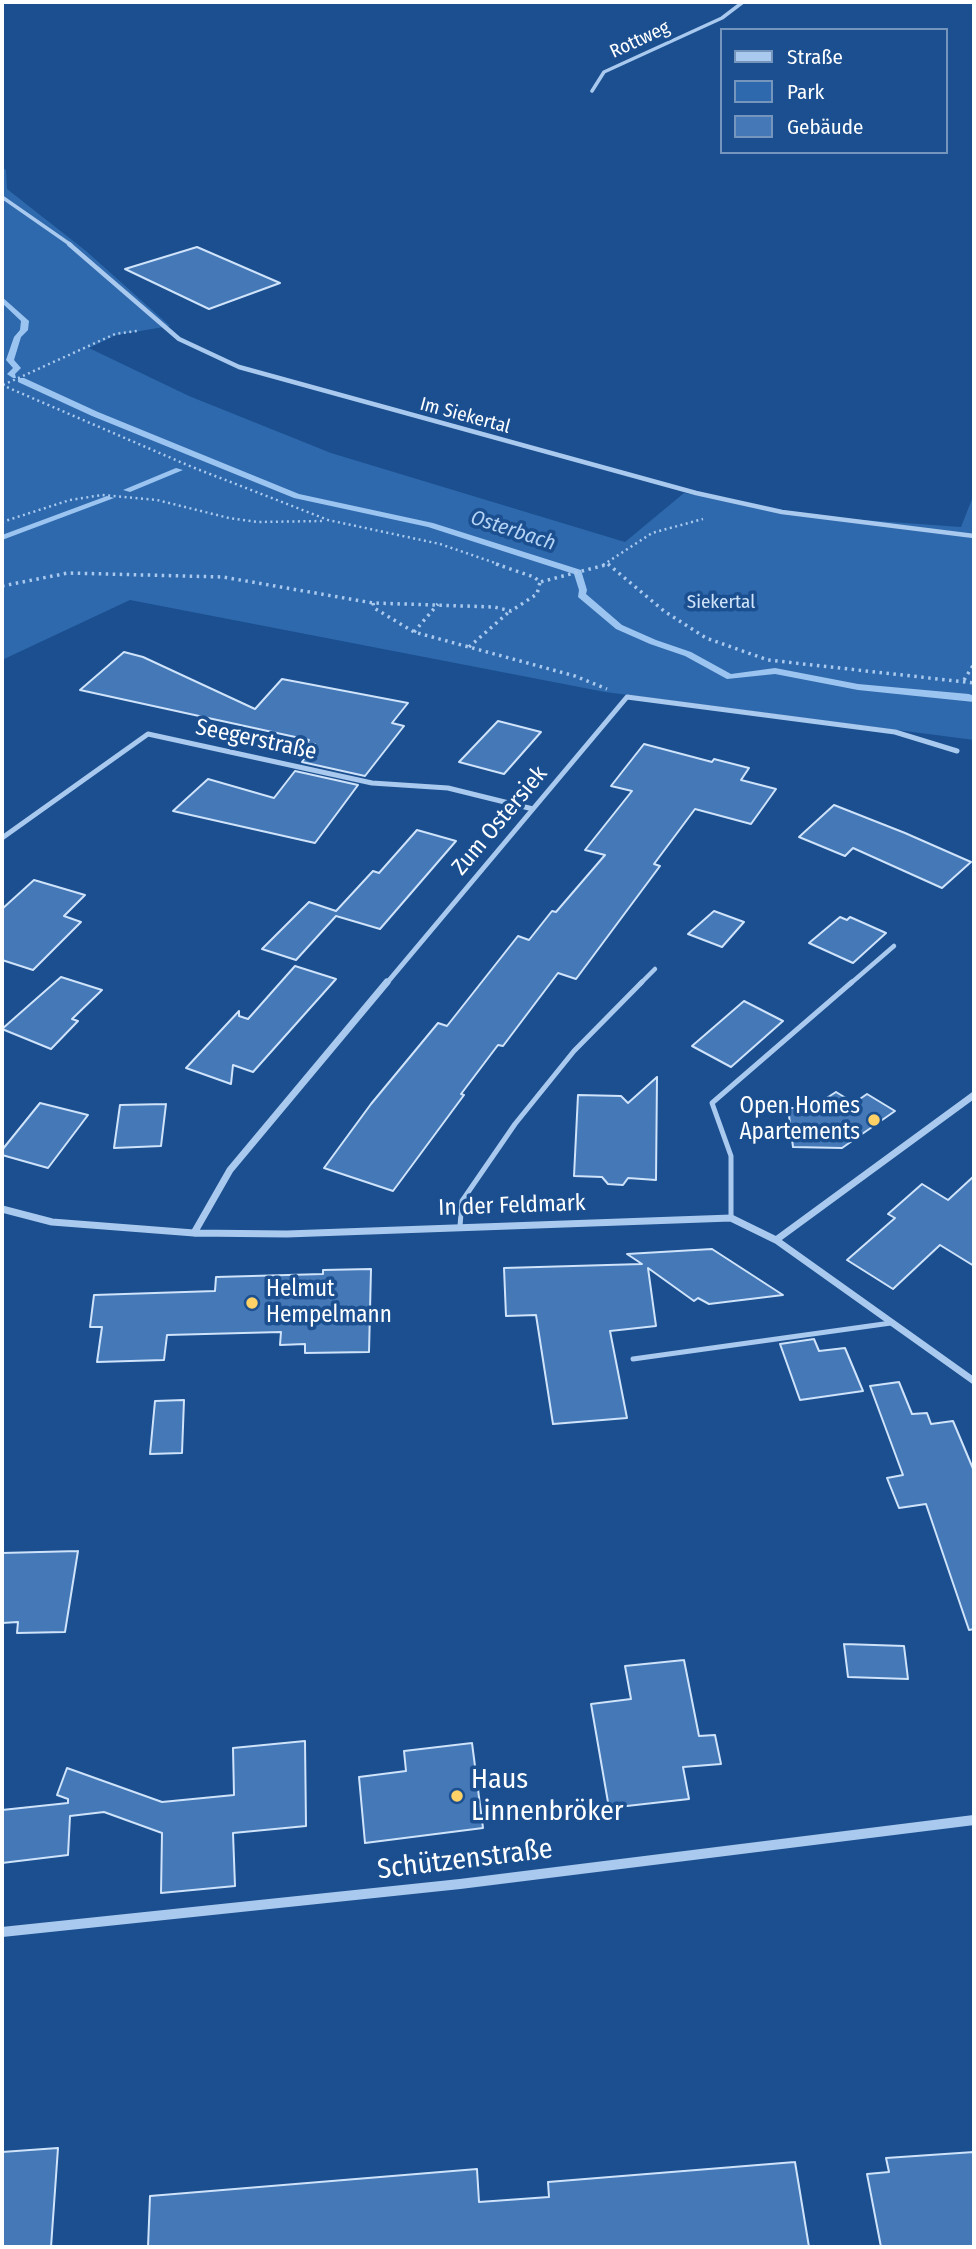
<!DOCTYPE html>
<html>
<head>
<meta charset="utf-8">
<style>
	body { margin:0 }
	#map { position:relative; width:976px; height:2249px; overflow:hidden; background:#1b4f8f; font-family:"Fira Sans Condensed",sans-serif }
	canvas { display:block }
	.frame { position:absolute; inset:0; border:4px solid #fff; pointer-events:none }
	.legend { position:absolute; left:720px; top:28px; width:228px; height:126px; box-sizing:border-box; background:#1b4f8f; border:2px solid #7695bc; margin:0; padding:9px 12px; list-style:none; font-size:21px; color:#fff }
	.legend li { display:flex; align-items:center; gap:14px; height:35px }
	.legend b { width:35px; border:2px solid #7695bc }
</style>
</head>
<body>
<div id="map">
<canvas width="976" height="2249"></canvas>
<div class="frame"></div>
<ul class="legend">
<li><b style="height:9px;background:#a9c9ee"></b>Straße</li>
<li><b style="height:19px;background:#2e69ad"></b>Park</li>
<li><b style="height:19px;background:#4478b7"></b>Gebäude</li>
</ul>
</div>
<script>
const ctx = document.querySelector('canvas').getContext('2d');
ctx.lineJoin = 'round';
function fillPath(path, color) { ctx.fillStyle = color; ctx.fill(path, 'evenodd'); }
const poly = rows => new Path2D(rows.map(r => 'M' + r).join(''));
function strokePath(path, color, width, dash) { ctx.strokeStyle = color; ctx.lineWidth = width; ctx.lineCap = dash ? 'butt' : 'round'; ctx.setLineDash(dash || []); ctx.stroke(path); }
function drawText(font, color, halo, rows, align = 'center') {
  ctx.font = font + ' "Fira Sans Condensed",sans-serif'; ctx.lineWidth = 7; ctx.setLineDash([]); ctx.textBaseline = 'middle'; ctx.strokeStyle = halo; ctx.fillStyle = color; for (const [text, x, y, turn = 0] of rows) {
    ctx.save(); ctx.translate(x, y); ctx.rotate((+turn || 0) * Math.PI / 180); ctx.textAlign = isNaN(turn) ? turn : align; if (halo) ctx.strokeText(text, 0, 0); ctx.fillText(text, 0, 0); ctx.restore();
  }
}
const green = poly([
	[2,167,6,170,7,189,86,251,170,326,116,335,89,348,189,396,331,453,625,542,684,493,821,517,961,527,974,494,974,740,605,692,130,600,2,660]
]);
const stream = poly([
	[2,297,29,321,28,330,21,337,14,360,21,368,15,374,16,378,13,378,7,374,13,368,6,360,14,337,20,330,21,321,2,303,2,297],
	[18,378,24,378,98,412,299,494,433,523,581,570,587,590,586,594,622,625,656,640,691,652,731,674,775,668,858,684,969,694,974,696,974,702,858,690,775,674,727,679,685,656,650,644,616,629,578,597,579,590,574,574,428,527,294,498,92,416,18,382,18,378],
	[176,468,183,470,130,492,123,490,176,468],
	[107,496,114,498,2,540,2,535,107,496]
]);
const building = poly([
	[197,247,280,283,209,309,125,269,197,247],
	[124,652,143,657,255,709,282,679,408,703,392,723,404,726,365,776,302,762,315,744,307,743,309,740,80,690,124,652],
	[498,721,541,732,504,774,459,762,498,721],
	[644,744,712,762,714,759,749,768,741,780,776,789,751,824,695,809,654,864,660,866,576,979,558,973,503,1046,498,1045,461,1094,464,1095,393,1191,324,1168,371,1104,438,1023,447,1026,518,936,529,940,552,911,556,912,605,855,585,850,632,791,611,786,644,744],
	[295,771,358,785,315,843,173,811,208,779,274,798,295,771],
	[834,805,905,833,971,862,942,888,853,848,845,856,799,837,834,805],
	[417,830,456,841,380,929,336,916,296,960,262,949,309,902,336,911,373,871,379,873,417,830],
	[34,880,85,895,64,916,81,922,33,970,2,960,2,909,34,880],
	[714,911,744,922,722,947,688,934,714,911],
	[840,917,847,920,850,917,886,933,853,963,809,943,840,917],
	[295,966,336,979,253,1072,233,1065,231,1084,186,1068,239,1011,239,1016,248,1019,295,966],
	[61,977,102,990,72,1019,78,1021,51,1049,2,1029,61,977],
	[744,1001,783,1021,731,1067,692,1046,744,1001],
	[657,1077,656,1180,628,1178,623,1185,608,1184,602,1177,574,1176,578,1095,621,1096,628,1103,657,1077],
	[836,1092,854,1103,867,1094,895,1111,842,1148,793,1147,788,1108,811,1108,836,1092],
	[40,1103,88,1115,48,1168,2,1155,2,1150,40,1103],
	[166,1104,161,1146,114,1148,120,1105,166,1104],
	[974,1176,974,1266,940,1245,893,1289,847,1260,895,1218,888,1214,922,1184,948,1200,974,1176],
	[712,1249,783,1295,709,1304,698,1298,694,1301,648,1268,656,1326,610,1331,627,1418,553,1424,536,1315,506,1316,504,1268,642,1264,627,1254,712,1249],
	[371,1269,369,1352,305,1353,305,1344,280,1345,281,1332,167,1335,164,1360,97,1362,102,1327,90,1327,94,1295,215,1291,216,1277,323,1274,323,1270,371,1269],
	[814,1339,819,1351,845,1348,863,1391,800,1400,780,1344,814,1339],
	[899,1382,912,1414,927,1413,931,1424,953,1421,974,1471,974,1629,969,1630,926,1504,899,1508,887,1478,903,1475,870,1386,899,1382],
	[184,1400,182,1453,150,1454,155,1401,184,1400],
	[78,1551,65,1632,17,1633,18,1622,2,1623,2,1553,78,1551],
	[844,1644,904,1646,908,1679,848,1677,844,1644],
	[684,1660,699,1736,715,1735,721,1764,683,1767,689,1799,609,1808,591,1704,631,1699,625,1666,684,1660],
	[305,1741,306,1826,233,1833,235,1886,161,1893,162,1833,104,1812,70,1816,68,1855,2,1863,2,1810,68,1803,68,1799,57,1795,67,1768,162,1802,234,1795,233,1748,305,1741],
	[472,1743,483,1828,365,1843,359,1777,406,1771,404,1751,472,1743],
	[58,2148,51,2247,2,2247,2,2152,58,2148],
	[974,2152,974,2247,881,2247,867,2174,889,2172,886,2158,974,2152],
	[795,2162,809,2247,148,2247,150,2196,477,2169,479,2202,549,2197,548,2182,795,2162]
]);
const pathFar1 = poly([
	[2,385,192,467,328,520,440,544,501,565],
	[3,385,115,334,137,331],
	[2,522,70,500,102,495,157,500,229,518,257,522,324,521],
	[603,565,652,533,703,519]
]);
const path = poly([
	[496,564,534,577,540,582,609,564],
	[608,564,664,611,706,638,768,660,974,683],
	[2,586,68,573,223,577,373,603,494,607,511,611,537,594,540,582],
	[373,603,374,608,414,632,575,676,607,689],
	[414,632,438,604],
	[469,647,510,611],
	[964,680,974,664]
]);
const laneFar1 = poly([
	[640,984,655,969],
	[850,984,894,946]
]);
const lane = poly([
	[731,1218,731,1156,712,1103,852,982],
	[460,1226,462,1201,515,1124,574,1051,642,982],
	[633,1359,891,1323]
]);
const streetFar4 = poly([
	[592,91,604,72,722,18,743,2],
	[2,197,71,245]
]);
const streetFar3 = poly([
	[69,244,179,339,239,367,696,493,782,512,974,536]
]);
const streetFar2 = poly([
	[2,838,148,734,372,783,448,788,533,809],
	[386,984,627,697,895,732,957,751]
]);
const streetFar1 = poly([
	[2,1209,52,1222,194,1233,287,1234,731,1218,776,1240,974,1381],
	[194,1233,230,1170,387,982],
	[776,1240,974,1095]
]);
const street = poly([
	[2,1932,460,1884,974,1820]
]);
const markers = [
	[874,1120,7,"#ffd166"],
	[252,1303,7,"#ffd166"],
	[457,1796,7,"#ffd166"]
];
const farStreetnames = [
	["Rottweg",640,40,-25],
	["Im Siekertal",465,416,15]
];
const farParknames = [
	["Siekertal",721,603]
];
const farWaternames = [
	["Osterbach",513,531,18]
];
const streetNames = [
	["Seegerstraße",256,740,12],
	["Zum Ostersiek",500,821,-50],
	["In der Feldmark",512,1206,-2]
];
const poiNames = [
	["Open Homes",860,1107],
	["Apartements",860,1133],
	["Helmut",266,1290,"left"],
	["Hempelmann",266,1316,"left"]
];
const nearPoinames = [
	["Haus",471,1780],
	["Linnenbröker",471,1812]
];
const nearStreetnames = [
	["Schützenstraße",465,1860,-7]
];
fillPath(green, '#2e69ad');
fillPath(stream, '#9cc4f0');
fillPath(building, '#4478b7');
strokePath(building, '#cfe3fa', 2);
strokePath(pathFar1, '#a9c9ee', 2.5, [2, 3.5]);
strokePath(path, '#a9c9ee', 3.5, [2.5, 4.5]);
strokePath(laneFar1, '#a9c9ee', 4.5);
strokePath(lane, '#a9c9ee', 5);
strokePath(streetFar4, '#a9c9ee', 3.5);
strokePath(streetFar3, '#a9c9ee', 4.5);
strokePath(streetFar2, '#a9c9ee', 5);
strokePath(streetFar1, '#a9c9ee', 7);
strokePath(street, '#a9c9ee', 10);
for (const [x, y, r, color] of markers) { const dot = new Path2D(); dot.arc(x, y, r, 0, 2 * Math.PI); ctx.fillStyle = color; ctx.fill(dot); strokePath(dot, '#1b4f8f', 2.5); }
drawText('19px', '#fff', '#1b4f8f', farStreetnames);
drawText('19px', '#cfe3fa', '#1b4f8f', farParknames);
drawText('italic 21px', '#b5d3f5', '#1b4f8f', farWaternames);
drawText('23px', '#fff', '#1b4f8f', streetNames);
drawText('23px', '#fff', '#1b4f8f', poiNames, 'right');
drawText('28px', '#fff', '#1b4f8f', nearPoinames, 'left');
drawText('28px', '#fff', '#1b4f8f', nearStreetnames);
</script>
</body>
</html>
